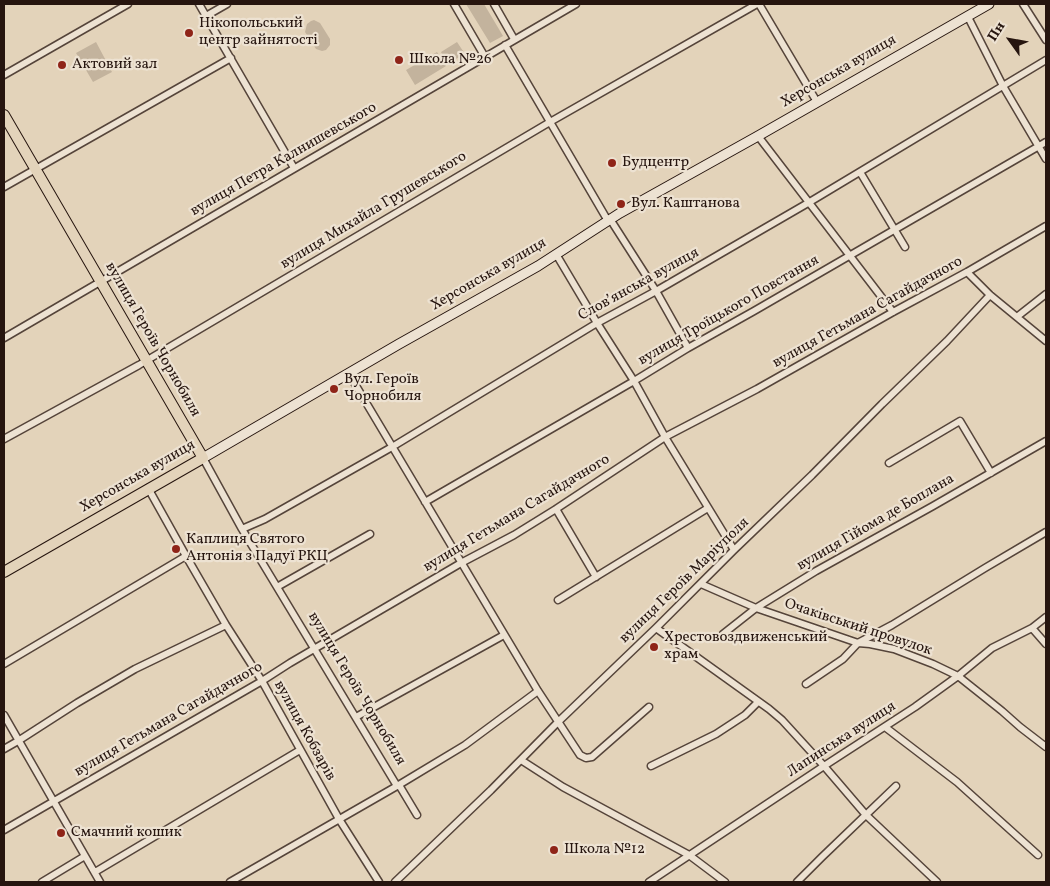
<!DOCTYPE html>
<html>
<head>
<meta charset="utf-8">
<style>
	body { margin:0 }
	#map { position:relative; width:1050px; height:886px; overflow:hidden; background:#e3d3ba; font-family:Vollkorn,serif }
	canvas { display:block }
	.frame { position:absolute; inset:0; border:5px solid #26150f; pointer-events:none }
	.north { position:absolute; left:985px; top:15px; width:50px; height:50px; -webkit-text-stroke:4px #ede2d2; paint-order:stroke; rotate:302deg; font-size:14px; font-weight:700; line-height:20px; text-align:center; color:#26150f }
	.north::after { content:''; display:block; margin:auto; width:18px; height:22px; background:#26150f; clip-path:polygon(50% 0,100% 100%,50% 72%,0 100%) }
</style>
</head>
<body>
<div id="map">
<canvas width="1050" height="886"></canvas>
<div class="frame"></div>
<div class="north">Пн</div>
</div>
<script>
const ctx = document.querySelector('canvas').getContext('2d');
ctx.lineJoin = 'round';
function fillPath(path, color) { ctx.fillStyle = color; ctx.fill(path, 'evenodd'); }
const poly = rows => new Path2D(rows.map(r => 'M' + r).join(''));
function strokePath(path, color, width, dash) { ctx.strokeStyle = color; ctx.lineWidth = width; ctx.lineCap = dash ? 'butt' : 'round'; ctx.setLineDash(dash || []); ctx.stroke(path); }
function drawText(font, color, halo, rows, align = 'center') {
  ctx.font = font + ' Vollkorn,serif'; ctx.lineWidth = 4.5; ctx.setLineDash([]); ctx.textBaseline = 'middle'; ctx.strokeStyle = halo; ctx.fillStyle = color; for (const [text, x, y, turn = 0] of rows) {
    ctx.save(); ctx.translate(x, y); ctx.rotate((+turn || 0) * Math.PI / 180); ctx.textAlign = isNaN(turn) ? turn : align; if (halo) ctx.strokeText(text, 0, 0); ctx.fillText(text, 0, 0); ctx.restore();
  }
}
const green = poly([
	[466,4,484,4,503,36,490,43],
	[314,20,320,23,330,39,330,45,326,50,322,51,316,49,305,32,307,24,311,21],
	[96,42,112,72,93,82,76,53],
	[457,42,465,54,447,64,441,52],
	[437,52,446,66,415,85,406,70]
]);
const street = poly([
	[199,4,294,168],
	[454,4,485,57],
	[494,4,514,39],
	[759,4,817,102],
	[1023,4,1046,40],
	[206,16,227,4],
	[968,17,1003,86,1046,159],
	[505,45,608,221],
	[4,75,128,4],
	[758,136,893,312],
	[860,172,905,247],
	[4,187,231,58],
	[610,219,656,291,688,348],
	[556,254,597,323,634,381,665,437,734,550],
	[967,272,990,295,1046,341],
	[1018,316,1046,294],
	[4,338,576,4],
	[349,374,538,691,580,755,586,758,592,757,649,707],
	[4,439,139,365,550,122,757,4],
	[203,458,242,529,397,786],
	[889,463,960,421,991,473],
	[148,488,186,556,226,625,262,681,339,819,379,882],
	[425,502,634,381,688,348,754,311,1046,142],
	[556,509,596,577],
	[242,529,265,519,392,447,597,323,656,291,808,203,1046,60],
	[701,584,756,608,858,643,870,644,894,649,933,664,958,676,1002,711,1020,727,1046,747],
	[277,587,370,534],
	[558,600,708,508],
	[656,628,769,709,782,720,824,766,866,815,937,882],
	[1032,628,1046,644],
	[723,634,756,608,816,571,933,506,1046,441],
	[4,664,186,556],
	[806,684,843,659,858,643,892,625,985,568,1046,532],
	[4,715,100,882],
	[356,717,504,635],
	[885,727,957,782,1038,855],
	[4,749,18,741,77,703,135,669,226,625],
	[521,760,563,787,689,855,725,882],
	[651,766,716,734,745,715,758,702],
	[399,785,417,815],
	[4,830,262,681,290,663,461,563,514,535,556,509,665,437,757,389,893,312,967,272,1046,226],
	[95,872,300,750],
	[42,882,85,856],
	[230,882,397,786,465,745,538,691],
	[395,882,491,790,558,722,656,628,734,550,812,475,882,404,947,341,990,295],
	[649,882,824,766,915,707,958,676,992,648,1032,628,1046,617],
	[797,882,822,857,896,786]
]);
const secondary = poly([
	[203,458,399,344,538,266,620,213,758,136,989,4]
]);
const primary = poly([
	[4,115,203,458,4,572]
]);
const markers = [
	[189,33,5,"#8f2418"],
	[399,60,5,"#8f2418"],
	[62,65,5,"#8f2418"],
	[612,163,5,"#8f2418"],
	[621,204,5,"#8f2418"],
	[334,389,5,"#8f2418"],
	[176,549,5,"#8f2418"],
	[654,647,5,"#8f2418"],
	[61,833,5,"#8f2418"],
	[554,850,5,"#8f2418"]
];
const poiNames = [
	["Нікопольський",199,24],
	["центр зайнятості",199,41],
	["Школа №26",409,60],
	["Актовий зал",72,65],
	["Будцентр",622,163],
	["Вул. Каштанова",631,204],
	["Вул. Героїв",344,380],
	["Чорнобиля",344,397],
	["Каплиця Святого",186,540],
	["Антонія з Падуї РКЦ",186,557],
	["Хрестовоздвиженський",664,638],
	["храм",664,655],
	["Смачний кошик",71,833],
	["Школа №12",564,850]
];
const streetNames = [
	["Херсонська вулиця",839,72,-30],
	["вулиця Петра Калнишевського",284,160,-30],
	["вулиця Михайла Грушевського",374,211,-31],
	["Херсонська вулиця",489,275,-30],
	["Словʼянська вулиця",639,285,-29],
	["вулиця Троїцького Повстання",729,311,-30],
	["вулиця Гетьмана Сагайдачного",868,313,-29],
	["вулиця Героїв Чорнобиля",152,340,60],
	["Херсонська вулиця",138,477,-30],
	["вулиця Гетьмана Сагайдачного",517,514,-31],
	["вулиця Гійома де Боплана",876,523,-30],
	["вулиця Героїв Маріуполя",685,581,-44],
	["Очаківський провулок",858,628,18],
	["вулиця Героїв Чорнобиля",356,689,59],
	["вулиця Гетьмана Сагайдачного",169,720,-30],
	["вулиця Кобзарів",304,731,61],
	["Лапинська вулиця",842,740,-33]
];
fillPath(green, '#c3b39d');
strokePath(street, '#55443a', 9);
strokePath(secondary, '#26150f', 11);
strokePath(primary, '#26150f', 12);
strokePath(street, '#ede2d2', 6);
strokePath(secondary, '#ede2d2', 9);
strokePath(primary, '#e3d3ba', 10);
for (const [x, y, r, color] of markers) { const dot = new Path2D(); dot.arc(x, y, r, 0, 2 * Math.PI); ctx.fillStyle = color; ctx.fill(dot); strokePath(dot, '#ede2d2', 2); }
drawText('15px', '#26150f', '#ede2d2', poiNames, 'left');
drawText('15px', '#26150f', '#ede2d2', streetNames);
</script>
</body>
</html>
